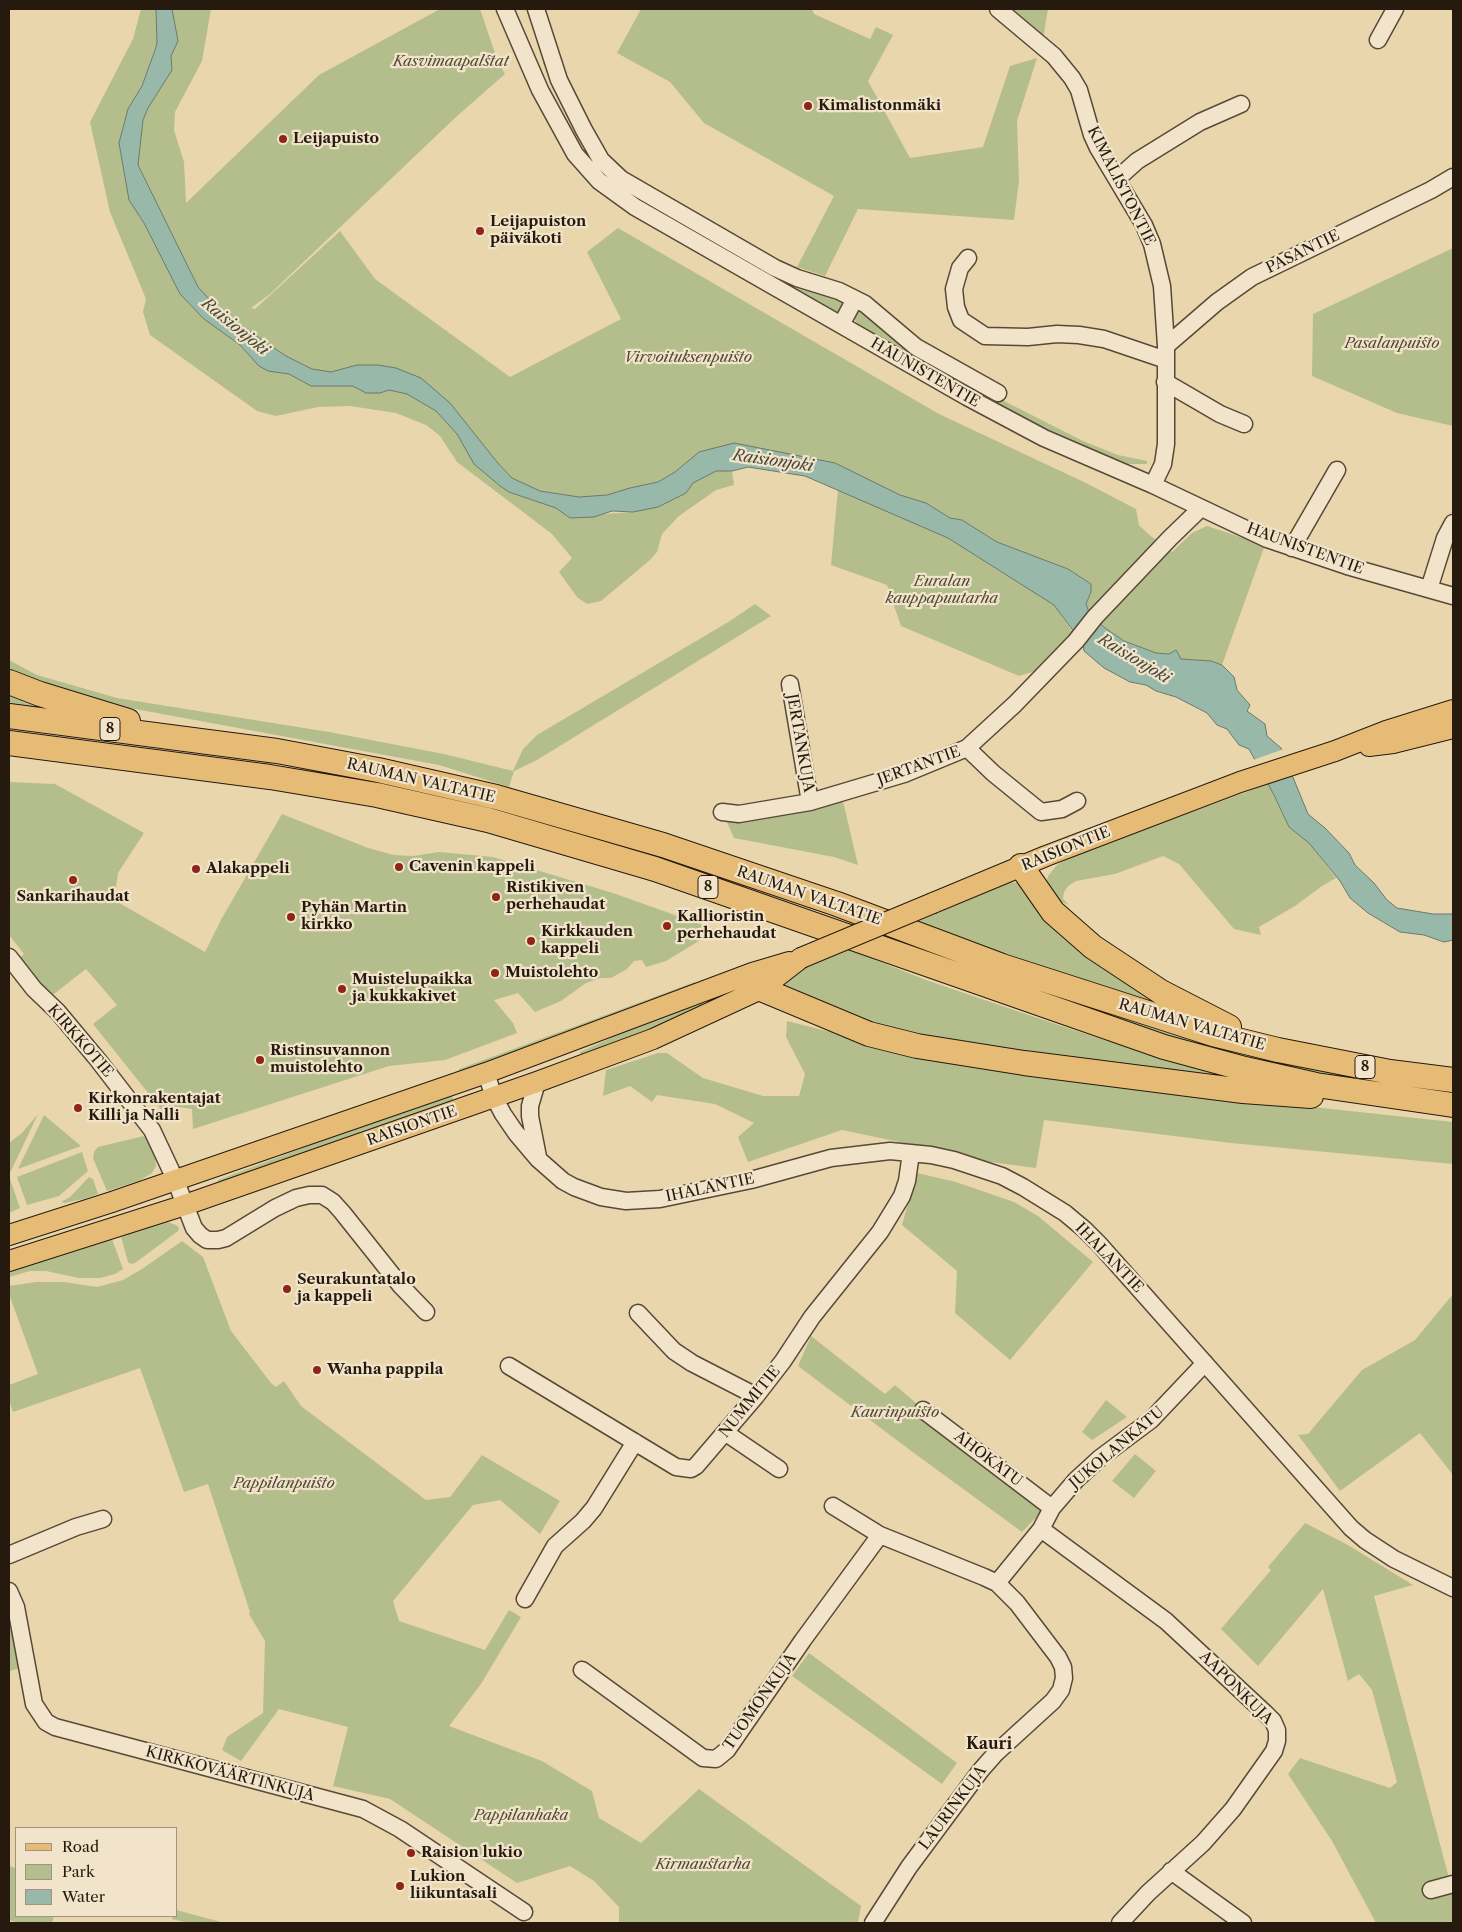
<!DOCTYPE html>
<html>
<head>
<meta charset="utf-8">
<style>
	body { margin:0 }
	#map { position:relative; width:1462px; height:1932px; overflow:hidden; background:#ead6ad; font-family:"Libre Caslon Text",serif }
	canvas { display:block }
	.frame { position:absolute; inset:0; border:10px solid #261a0e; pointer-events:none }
	.legend { position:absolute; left:15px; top:1827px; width:162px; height:90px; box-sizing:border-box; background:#f1e4ca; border:1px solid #a0937f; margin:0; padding:6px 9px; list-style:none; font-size:15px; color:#261a0e }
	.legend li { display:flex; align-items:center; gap:10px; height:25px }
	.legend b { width:25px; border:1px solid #a0937f }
</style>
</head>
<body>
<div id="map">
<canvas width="1462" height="1932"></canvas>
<div class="frame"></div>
<ul class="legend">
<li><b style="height:6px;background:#e5bb76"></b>Road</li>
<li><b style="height:14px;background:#b4be8c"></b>Park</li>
<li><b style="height:14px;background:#98b9a9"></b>Water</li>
</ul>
</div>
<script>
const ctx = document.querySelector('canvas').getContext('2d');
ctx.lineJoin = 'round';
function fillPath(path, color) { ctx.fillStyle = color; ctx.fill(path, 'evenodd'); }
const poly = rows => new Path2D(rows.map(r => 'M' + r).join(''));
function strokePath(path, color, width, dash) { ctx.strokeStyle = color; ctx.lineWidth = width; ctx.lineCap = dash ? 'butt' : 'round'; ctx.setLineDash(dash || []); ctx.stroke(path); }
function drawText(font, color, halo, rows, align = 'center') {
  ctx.font = font + ' "Libre Caslon Text",serif'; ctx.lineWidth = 4.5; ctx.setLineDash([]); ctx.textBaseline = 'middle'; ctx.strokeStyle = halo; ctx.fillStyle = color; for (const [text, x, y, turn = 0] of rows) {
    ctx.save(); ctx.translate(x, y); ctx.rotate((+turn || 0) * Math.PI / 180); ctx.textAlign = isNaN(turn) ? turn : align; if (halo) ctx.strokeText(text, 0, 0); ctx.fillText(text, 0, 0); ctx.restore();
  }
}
const green = poly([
	[141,9,156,9,157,43,142,86,128,109,119,143,129,200,144,223,180,294,204,319,240,345,247,353,268,371,289,374,311,386,353,386,366,393,380,393,389,390,407,394,436,411,457,434,474,464,500,486,509,492,556,508,570,518,594,517,604,514,633,512,658,507,686,493,692,483,716,471,732,471,734,485,716,490,679,516,662,534,657,552,650,560,601,601,587,604,577,597,559,572,572,558,552,534,457,462,440,436,426,425,396,413,350,406,318,407,276,416,257,411,150,335,143,312,146,299,110,212,90,122,133,39],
	[171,9,211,9,202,61,175,112,174,130,184,162,186,203,319,75,440,9,480,9,498,62,505,74,456,117,270,294,251,308,255,309,340,231,375,279,510,377,621,319,587,252,618,228,939,414,1086,483,1136,509,1139,525,1147,533,1172,552,1192,533,1207,526,1265,545,1222,665,1211,661,1181,659,1169,654,1156,653,1124,641,1105,628,1090,615,1086,604,1091,592,1091,584,1068,569,997,542,962,520,950,518,926,503,900,495,699,452,675,472,658,482,630,488,608,501,540,491,512,478,497,462,450,403,357,365,331,372,312,369,286,356,221,312,198,287,138,165,143,120,148,108,172,70,171,56,178,41],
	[641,9,812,9,814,14,870,39,876,27,893,35,868,81,910,158,983,147,1010,66,1037,58,1017,121,1019,181,1014,220,858,209,825,276,797,267,834,196,704,123,670,82,617,53],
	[1011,9,1048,9,1043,39],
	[544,58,596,159,842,298,844,304,840,312,836,312,766,273,629,194,593,161,583,146,543,63],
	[1453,248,1453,426,1397,413,1312,376,1313,314],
	[859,308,958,376,1008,403,1083,441,1118,455,1147,461,1147,464,1120,464,1004,409,859,327,854,318],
	[838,489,948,538,1046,599,1054,605,1073,633,1039,670,1019,676,901,626,887,585,831,565],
	[755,604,771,616,537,760,514,771,509,787,439,765,108,704,9,672,9,660,37,675,117,698,329,732,444,754,513,771,523,749,537,735,730,621],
	[9,688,92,715,9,705],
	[9,782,55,784,144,833,118,873,114,900,205,952,222,918,282,814,368,848,394,855,413,856,439,852,493,857,613,893,717,930,666,961,646,967,642,960,634,961,627,969,611,978,600,978,586,983,561,1001,535,1012,518,993,494,1000,513,1023,517,1033,445,1060,389,1066,193,1129,192,1109,179,1107,172,1123,93,1024,117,1005,86,969,50,997,19,958,24,954,9,935],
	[1268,784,1289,827,1309,843,1336,878,1322,886,1295,906,1259,927,1261,935,1234,929,1179,864,1163,856,1115,874,1076,881,1068,886,1064,892,1063,899,1069,905,1052,898,1046,883,1048,876,1057,865,1071,857],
	[842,797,858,865,834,857,734,838,725,818],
	[1010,882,1018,883,1177,1011,915,923],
	[885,933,1453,1089,1453,1094,1342,1079,1267,1063,1190,1043,1103,1016,876,937],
	[848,949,926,980,1017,1011,1104,1040,1243,1081,901,1036,791,995,782,984,805,968],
	[695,982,695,984,460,1073,459,1069],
	[703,1002,702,1008,581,1058,580,1052,635,1027],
	[787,1021,875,1043,1109,1081,1322,1108,1453,1122,1453,1164,1231,1143,1044,1120,1036,1168,983,1161,921,1145,909,1144,842,1130,748,1162,738,1137,754,1123,715,1104,657,1095,652,1102,630,1086,603,1096,606,1070,658,1053,667,1053,703,1078,763,1096,799,1096,805,1074,786,1037],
	[451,1092,454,1102,219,1184,218,1180],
	[38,1114,11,1171,9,1172,9,1143,22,1133],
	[44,1115,81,1146,18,1169],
	[144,1136,155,1152,156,1166,152,1173,139,1181,107,1191,93,1158,94,1152,98,1147],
	[82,1152,88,1171,59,1196,27,1205,17,1177],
	[917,1173,956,1182,1014,1202,1038,1216,1093,1262,1010,1360,955,1313,957,1271,902,1225],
	[89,1177,93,1179,98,1194,84,1199,64,1203,61,1202,70,1197],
	[9,1179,10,1179,20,1208,9,1213],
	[165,1221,176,1225,179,1228,178,1231,135,1263,131,1264,128,1262,121,1237,150,1225],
	[112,1239,123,1269,115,1274,100,1278,79,1278,46,1271,30,1271,9,1277,9,1271],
	[182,1241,203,1257,231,1331,271,1383,276,1387,284,1381,301,1406,426,1500,450,1497,482,1455,560,1501,540,1534,500,1500,473,1505,393,1601,399,1621,485,1650,509,1610,521,1617,481,1684,449,1726,542,1761,592,1791,599,1818,641,1843,699,1789,861,1906,858,1923,619,1923,619,1907,594,1881,570,1866,517,1883,390,1799,333,1786,348,1727,279,1709,241,1761,222,1750,227,1737,263,1713,265,1641,249,1614,250,1612,208,1484,184,1492,140,1368,13,1412,9,1400,9,1385,38,1374,9,1294,9,1286,36,1282,64,1282,97,1287,123,1280,142,1269],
	[1453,1294,1453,1475,1420,1433,1340,1491,1298,1435,1308,1434,1362,1370,1415,1340],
	[811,1336,885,1394,895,1385,1042,1511,1022,1532,914,1453,798,1366],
	[1106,1400,1127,1417,1092,1440,1082,1432],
	[1135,1454,1156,1471,1134,1498,1112,1481],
	[1305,1523,1348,1545,1413,1585,1374,1596,1453,1893,1453,1923,1376,1923,1332,1841,1288,1774,1300,1758,1390,1788,1397,1782,1372,1690,1359,1674,1348,1681,1323,1589,1258,1666,1221,1629,1271,1570,1268,1567],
	[9,1606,21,1668,9,1671],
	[809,1653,957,1763,942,1784,792,1676],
	[9,1866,16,1868,16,1916,54,1916,52,1923,19,1923,9,1920],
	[176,1910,225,1923,188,1923,172,1919,173,1916,176,1916]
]);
const water = poly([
	[156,9,172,9,178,41,171,56,172,70,148,108,143,120,138,165,198,287,221,312,286,356,312,369,331,372,357,365,378,365,396,368,421,378,450,403,497,462,512,478,540,491,579,497,607,495,630,488,658,482,675,472,699,452,734,443,835,463,900,495,926,503,950,518,962,520,997,542,1068,569,1091,584,1091,592,1086,604,1090,615,1105,628,1124,641,1156,653,1169,654,1176,650,1181,659,1211,661,1222,665,1234,677,1237,690,1250,705,1247,711,1265,724,1267,736,1281,748,1308,814,1325,828,1349,853,1355,865,1374,883,1387,900,1397,908,1433,914,1453,914,1453,940,1444,942,1424,935,1400,932,1368,913,1350,898,1340,881,1309,843,1289,827,1274,795,1249,749,1239,745,1227,729,1217,725,1207,713,1176,697,1156,691,1146,685,1130,682,1104,668,1084,651,1083,644,1054,605,948,538,805,476,748,467,732,471,716,471,693,483,686,493,658,507,633,512,612,511,594,517,570,518,556,508,509,492,500,486,474,464,457,434,436,411,407,394,389,390,380,393,366,393,353,386,311,386,289,374,268,371,259,366,240,345,204,319,180,294,144,223,129,200,119,143,128,109,142,86,155,50,157,43,156,9]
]);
const pier = poly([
	[1284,749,1293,774,1265,784,1253,760]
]);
const minor = poly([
	[505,9,540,90,575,154,599,181,635,207,967,397,1044,438,1153,485,1267,539,1347,566,1453,596],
	[536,9,559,80,584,130,601,160,621,179,775,268,797,278,839,291,865,304,916,347,998,393],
	[998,9,1054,56,1072,78,1079,90,1092,135,1098,148,1144,225,1152,244,1162,286,1166,346,1166,444,1163,464,1153,485],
	[1378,40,1395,9],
	[1117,179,1137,161,1200,122,1241,104],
	[968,258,960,268,954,289,956,307,961,320,985,336,1028,337,1057,334,1079,335,1104,339,1166,360],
	[841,325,855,299],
	[1166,346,1217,302,1252,277,1431,190,1453,177],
	[1165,382,1220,414,1244,424],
	[1292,548,1337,470],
	[1429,589,1445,538,1453,523],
	[790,684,810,802],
	[967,748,993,773,1041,812,1062,809,1077,801],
	[722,812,739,814,810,802,904,774,967,748,1015,704,1076,641,1095,617,1170,538,1201,508],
	[9,957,34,989,58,1012,98,1060,152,1130,175,1179,194,1228,200,1235,207,1240,218,1240,226,1238,275,1208,296,1198,309,1195,322,1195,333,1202,342,1212,401,1286,426,1312],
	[486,1073,494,1097,503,1114,516,1133,538,1159,563,1181,574,1187,601,1197,626,1201,660,1199,751,1180,831,1158,890,1151,931,1155,954,1160,1002,1176,1023,1187,1065,1213,1084,1229,1100,1245,1351,1528,1365,1540,1394,1559,1453,1588],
	[537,1082,530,1106,530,1116,538,1157],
	[638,1313,674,1351,692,1363,756,1396],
	[509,1366,676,1467,691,1469,696,1466,756,1396,783,1361,812,1317,880,1232,902,1196,907,1181,911,1153],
	[923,1410,1052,1508],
	[726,1433,779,1469],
	[833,1506,880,1535,984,1577,997,1583,1017,1603,1058,1657,1063,1667,1064,1678,1061,1690,1053,1701,996,1753,981,1770,909,1867,873,1923],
	[1041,1529,1166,1621,1265,1713,1273,1721,1277,1730,1277,1741,1274,1751,1233,1809,1203,1843,1148,1893,1120,1923],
	[9,1555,76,1527,103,1519],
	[997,1583,1041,1529,1052,1508,1076,1480,1100,1458,1151,1420,1205,1363],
	[9,1591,16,1607,34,1704,46,1722,55,1727,363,1809,400,1829,524,1912],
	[525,1599,555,1546,583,1521,594,1508,635,1442],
	[582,1670,703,1758,716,1759,727,1750,803,1640,880,1535],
	[1171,1871,1243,1923],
	[1431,1890,1453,1884]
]);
const major = poly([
	[1369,746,1393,743,1453,728],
	[933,903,1046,856,1240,782,1335,751,1386,731,1453,710],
	[9,1235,112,1202,486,1073,752,973,789,962],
	[9,1261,185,1205,537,1082,653,1039,761,989,801,958]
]);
const highway = poly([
	[9,682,40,694,128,721],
	[9,716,277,751,378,770,496,797,663,845,837,904,1002,966,1213,1034,1278,1050,1390,1072,1453,1080],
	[9,743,270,777,377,795,488,820,655,869,1164,1047,1245,1069,1316,1085,1453,1105],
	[1021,866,1053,912,1093,947,1161,992,1229,1027],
	[761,989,869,1034,917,1046,1024,1063,1243,1091,1311,1096]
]);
const majorBridge = poly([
	[801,958,933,903]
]);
const markers = [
	[808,106,5,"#8f2418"],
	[283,139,5,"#8f2418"],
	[480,231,5,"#8f2418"],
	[399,867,5,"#8f2418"],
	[196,869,5,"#8f2418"],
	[73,880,5,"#8f2418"],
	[496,897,5,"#8f2418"],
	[291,917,5,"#8f2418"],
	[667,926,5,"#8f2418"],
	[531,941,5,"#8f2418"],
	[495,973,5,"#8f2418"],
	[342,989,5,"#8f2418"],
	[260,1060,5,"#8f2418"],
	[78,1108,5,"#8f2418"],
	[287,1289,5,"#8f2418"],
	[317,1370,5,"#8f2418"],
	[411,1853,5,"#8f2418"],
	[400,1886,5,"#8f2418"]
];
const shields = [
	[110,729,20],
	[708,887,20],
	[1365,1067,20]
];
const shieldNames = [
	["8",110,729],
	["8",708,887],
	["8",1365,1067]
];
const parkNames = [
	["Kasvimaapalstat",451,62],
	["Pasalanpuisto",1392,344],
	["Virvoituksenpuisto",688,358],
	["Euralan",942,582],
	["kauppapuutarha",942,599],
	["Kaurinpuisto",895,1413],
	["Pappilanpuisto",284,1484],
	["Pappilanhaka",521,1816],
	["Kirmaustarha",703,1865]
];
const poiNames = [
	["Kimalistonmäki",818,106],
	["Leijapuisto",293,139],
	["Leijapuiston",490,222],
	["päiväkoti",490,239],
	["Cavenin kappeli",409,867],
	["Alakappeli",206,869],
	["Ristikiven",506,888],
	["perhehaudat",506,905],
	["Sankarihaudat",73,897,"center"],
	["Pyhän Martin",301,908],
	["kirkko",301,925],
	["Kallioristin",677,917],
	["perhehaudat",677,934],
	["Kirkkauden",541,932],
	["kappeli",541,949],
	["Muistolehto",505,973],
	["Muistelupaikka",352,980],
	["ja kukkakivet",352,997],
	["Ristinsuvannon",270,1051],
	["muistolehto",270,1068],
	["Kirkonrakentajat",88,1099],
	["Killi ja Nalli",88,1116],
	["Seurakuntatalo",297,1280],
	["ja kappeli",297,1297],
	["Wanha pappila",327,1370],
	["Raision lukio",421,1853],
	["Lukion",410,1877],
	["liikuntasali",410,1894]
];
const streetNames = [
	["KIMALISTONTIE",1121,186,63],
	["PASANTIE",1303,252,-26],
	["HAUNISTENTIE",925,373,30],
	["HAUNISTENTIE",1305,549,20],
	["JERTANKUJA",800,743,80],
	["JERTANTIE",919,766,-20],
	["RAUMAN VALTATIE",421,781,13],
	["RAISIONTIE",1066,849,-22],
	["RAUMAN VALTATIE",809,896,19],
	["RAUMAN VALTATIE",1192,1025,16],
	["KIRKKOTIE",80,1041,49],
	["RAISIONTIE",412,1126,-19],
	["IHALANTIE",710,1188,-12],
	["IHALANTIE",1109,1258,46],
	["NUMMITIE",750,1402,-51],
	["JUKOLANKATU",1117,1448,-40],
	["AHOKATU",988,1459,37],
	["AAPONKUJA",1236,1688,45],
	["TUOMONKUJA",760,1702,-55],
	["KIRKKOVÄÄRTINKUJA",230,1774,15],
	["LAURINKUJA",953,1808,-53]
];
const waterNames = [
	["Raisionjoki",235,327,39],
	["Raisionjoki",773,461,8],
	["Raisionjoki",1134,659,31]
];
const neighbourhoodNames = [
	["Kauri",989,1744]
];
fillPath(green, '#b4be8c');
fillPath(water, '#98b9a9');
strokePath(water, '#6a796b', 1);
fillPath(pier, '#ead6ad');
strokePath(minor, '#574936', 19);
strokePath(major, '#261a0e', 22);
strokePath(highway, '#261a0e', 26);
strokePath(minor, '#f1e4ca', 16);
strokePath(major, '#e5bb76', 20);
strokePath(highway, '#e5bb76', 24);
strokePath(majorBridge, '#261a0e', 22, []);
strokePath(majorBridge, '#e5bb76', 20);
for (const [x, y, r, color] of markers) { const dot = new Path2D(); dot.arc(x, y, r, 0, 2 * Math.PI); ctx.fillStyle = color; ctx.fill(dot); strokePath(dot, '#f1e4ca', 2); }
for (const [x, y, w] of shields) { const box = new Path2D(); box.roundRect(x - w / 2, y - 11.5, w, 23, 4); ctx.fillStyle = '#f1e4ca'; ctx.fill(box); strokePath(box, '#261a0e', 1); }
drawText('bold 14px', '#261a0e', null, shieldNames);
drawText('italic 15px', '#514b34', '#f1e4ca', parkNames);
drawText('bold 15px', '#261a0e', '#f1e4ca', poiNames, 'left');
drawText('15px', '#261a0e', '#f1e4ca', streetNames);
drawText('italic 16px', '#484a3c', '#f1e4ca', waterNames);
drawText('bold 16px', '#261a0e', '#f1e4ca', neighbourhoodNames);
</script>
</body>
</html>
